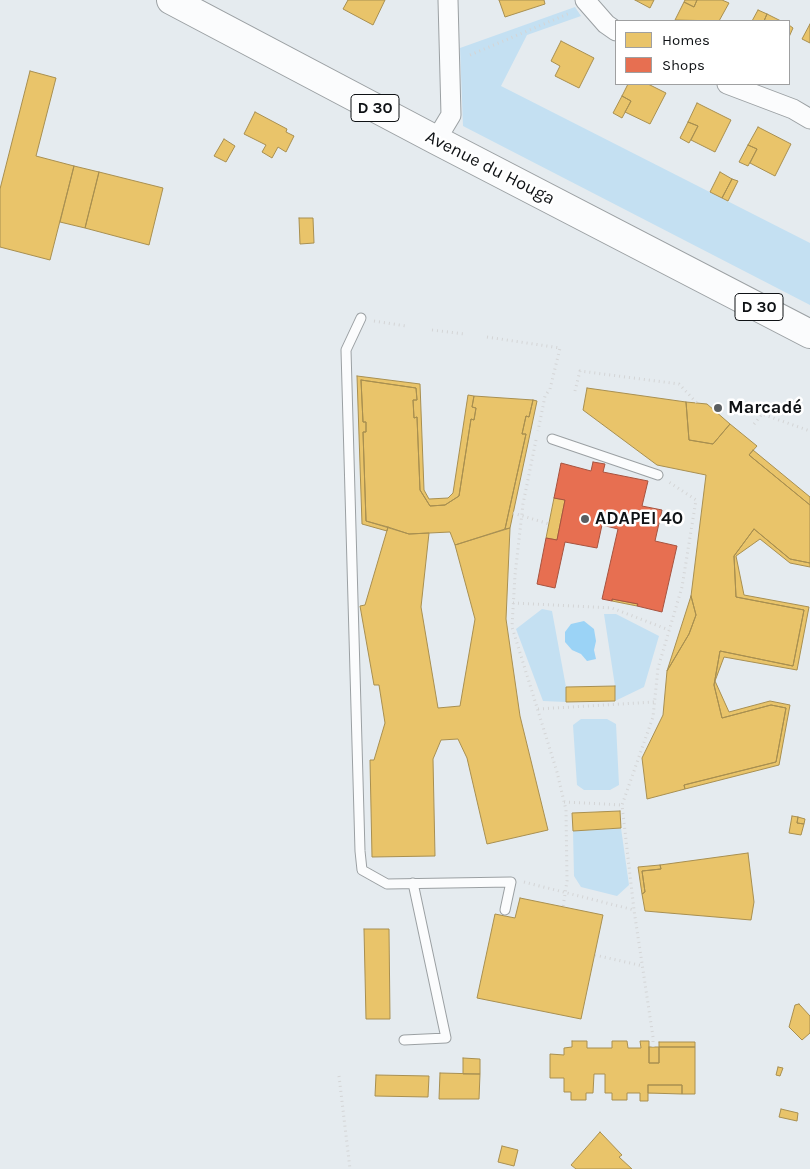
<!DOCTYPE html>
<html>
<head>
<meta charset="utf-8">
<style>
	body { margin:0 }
	#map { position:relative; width:810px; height:1169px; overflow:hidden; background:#e5ebef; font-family:Karla,sans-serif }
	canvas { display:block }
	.legend { position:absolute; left:615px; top:20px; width:175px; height:65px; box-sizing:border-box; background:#fff; border:1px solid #9fa0a1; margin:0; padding:6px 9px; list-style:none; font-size:15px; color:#0f1215 }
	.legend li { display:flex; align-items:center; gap:10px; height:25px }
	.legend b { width:25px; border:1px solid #9fa0a1 }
</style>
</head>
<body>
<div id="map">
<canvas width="810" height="1169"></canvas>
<ul class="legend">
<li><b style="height:14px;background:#e9c46a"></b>Homes</li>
<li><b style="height:14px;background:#e76f51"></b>Shops</li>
</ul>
</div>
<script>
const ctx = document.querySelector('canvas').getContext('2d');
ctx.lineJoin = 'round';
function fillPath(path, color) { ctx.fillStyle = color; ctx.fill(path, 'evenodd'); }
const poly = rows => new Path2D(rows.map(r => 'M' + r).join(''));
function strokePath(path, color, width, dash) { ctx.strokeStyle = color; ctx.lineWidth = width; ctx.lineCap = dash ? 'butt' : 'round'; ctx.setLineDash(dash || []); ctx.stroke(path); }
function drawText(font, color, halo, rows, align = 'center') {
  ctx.font = font + ' Karla,sans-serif'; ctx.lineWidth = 5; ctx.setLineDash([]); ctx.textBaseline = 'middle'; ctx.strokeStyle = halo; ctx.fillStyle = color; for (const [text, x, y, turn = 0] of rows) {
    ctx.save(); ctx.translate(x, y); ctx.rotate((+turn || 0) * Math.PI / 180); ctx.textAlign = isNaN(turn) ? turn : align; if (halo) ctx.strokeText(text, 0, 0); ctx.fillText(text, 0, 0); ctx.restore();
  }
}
const green = poly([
	[575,7,581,16,527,35,501,86,810,243,810,305,463,126,460,48],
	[542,609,552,611,566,687,566,702,543,701,516,629],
	[604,614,616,614,659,636,644,687,615,701,615,686],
	[581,719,607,719,616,724,619,785,610,790,584,790,577,785,573,725],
	[621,828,629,885,617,896,581,887,574,876,573,831]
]);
const water = poly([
	[584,621,594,629,596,641,594,650,596,659,587,661,581,654,572,650,565,642,565,632,571,624]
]);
const homes = poly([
	[348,0,385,0,373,25,343,9,348,0],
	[499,0,544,0,545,4,505,17,499,0],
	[635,0,654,0,650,8,635,0],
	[685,0,697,0,694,7,684,2,685,0],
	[697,0,722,0,729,3,719,21,675,20,684,2,694,7,697,0],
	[758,10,767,14,764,21,752,21,758,10],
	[767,14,781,21,764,21,767,14],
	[810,24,810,43,802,39,810,24],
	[789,25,793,28,789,37,789,25],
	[561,41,594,58,579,88,555,76,560,66,551,61,561,41],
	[30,71,56,78,36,156,74,166,50,260,0,247,0,189,30,71],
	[628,84,648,84,666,93,650,124,625,112,631,101,622,96,628,84],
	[622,96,631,101,622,118,613,113,622,96],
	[697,103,731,120,715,152,691,140,698,126,688,122,697,103],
	[255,112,287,129,286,132,294,136,286,152,278,147,272,158,262,152,266,145,244,134,255,112],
	[688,122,698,126,689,143,680,138,688,122],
	[758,127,791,144,775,176,750,163,757,149,748,145,758,127],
	[224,139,235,146,226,162,214,156,224,139],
	[748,145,757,149,748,166,739,162,748,145],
	[74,166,99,172,85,228,60,222,74,166],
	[99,172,163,188,149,245,85,228,99,172],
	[720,172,732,179,722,198,710,192,720,172],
	[732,179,738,181,728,201,722,198,732,179],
	[299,218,313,218,314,243,300,244,299,218],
	[357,376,420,384,424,490,429,499,448,498,453,493,468,395,474,396,472,407,476,408,474,420,471,419,459,496,445,505,430,506,420,490,417,417,414,418,413,400,417,400,416,388,361,380,363,422,366,422,366,432,363,432,366,521,388,527,387,531,362,524,357,376],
	[361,380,416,388,417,400,413,400,414,418,417,417,420,490,430,506,445,505,459,496,471,419,474,420,476,408,472,407,474,396,533,400,529,417,526,416,522,434,526,434,505,529,455,545,450,532,409,534,366,521,363,432,366,432,366,422,363,422,361,380],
	[587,388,686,402,689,440,713,444,730,424,757,446,749,455,810,505,810,563,790,559,754,529,734,556,736,597,804,610,793,666,720,651,714,685,722,718,771,705,786,708,776,762,684,785,685,789,647,799,642,758,663,715,667,671,689,634,696,615,691,596,706,475,657,465,583,410,587,388],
	[533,400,537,401,510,528,505,529,526,434,522,434,526,416,529,417,533,400],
	[686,402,707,404,730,424,713,444,689,440,686,402],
	[753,450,810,497,810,505,749,455,753,450],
	[554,498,565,500,557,540,546,538,554,498],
	[388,527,409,534,429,533,421,607,438,708,460,706,475,619,455,545,510,528,506,619,520,716,548,830,487,844,467,758,458,739,441,740,433,759,435,856,372,857,370,760,374,760,385,723,379,685,374,685,360,606,365,605,388,527],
	[754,529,790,559,810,563,810,567,790,563,760,539,736,556,744,595,809,607,797,670,724,657,715,681,729,712,770,701,790,705,779,765,685,789,684,785,776,762,786,708,771,705,722,718,714,685,720,651,793,666,804,610,736,597,734,556,754,529],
	[691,596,696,615,689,634,667,671,691,596],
	[612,599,638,604,637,606,612,601,612,599],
	[615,686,615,701,566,702,566,687,615,686],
	[620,811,621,828,573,831,572,813,620,811],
	[792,816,798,817,797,823,804,824,801,835,789,833,792,816],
	[798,817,805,819,804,824,797,823,798,817],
	[748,853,754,902,751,920,645,911,642,894,645,892,642,871,661,869,660,865,748,853],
	[660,865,661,869,642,871,645,892,642,894,638,867,660,865],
	[520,898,603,915,581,1019,477,998,495,914,515,918,520,898],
	[364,929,389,929,390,1019,366,1019,364,929],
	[799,1004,810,1016,810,1033,802,1040,789,1027,795,1005,799,1004],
	[572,1041,587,1041,587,1048,612,1048,612,1041,627,1041,628,1048,641,1048,640,1041,649,1041,649,1063,659,1063,659,1047,695,1047,695,1094,682,1094,682,1085,648,1085,648,1101,640,1101,640,1093,627,1093,627,1100,612,1100,612,1093,605,1093,605,1074,594,1074,593,1093,586,1093,586,1100,571,1100,571,1092,564,1092,564,1078,550,1078,550,1054,564,1055,564,1048,572,1047,572,1041],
	[659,1042,695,1042,695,1047,659,1047,659,1042],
	[649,1047,659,1047,659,1063,649,1063,649,1047],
	[463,1058,480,1059,480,1074,463,1074,463,1058],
	[778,1067,783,1068,780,1076,776,1075,778,1067],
	[440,1073,480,1074,479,1099,439,1099,440,1073],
	[376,1075,429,1076,428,1097,375,1096,376,1075],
	[648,1085,682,1085,682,1094,648,1093,648,1085],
	[781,1109,798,1113,797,1121,779,1117,781,1109],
	[600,1132,622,1155,619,1157,632,1169,576,1169,571,1165,600,1132],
	[502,1146,518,1150,514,1166,498,1162,502,1146]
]);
const shops = poly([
	[593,462,605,464,603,472,648,481,642,506,662,510,655,541,677,546,662,612,637,606,638,604,612,599,612,601,602,599,618,529,602,525,597,548,565,542,555,588,537,584,546,538,557,540,565,500,554,498,561,463,591,471,593,462]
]);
const path = poly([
	[470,55,570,13],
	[374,321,406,326],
	[432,330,464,334],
	[487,337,560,348,550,389,545,396,538,431],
	[575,391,580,371,679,384,697,403],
	[754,424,762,414,810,431],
	[536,440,523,504,515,575,512,627,557,772,566,810,567,881,563,907],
	[513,513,549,524],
	[513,603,612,608,669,630],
	[538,709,654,702],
	[564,802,622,805],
	[524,882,634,910],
	[595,955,643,966],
	[653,1047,653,1037,634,910,622,805,653,717,658,668,682,587,696,500,669,482],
	[339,1076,350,1169]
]);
const lane = poly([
	[361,318,346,350,360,851,362,870,387,884,511,882,505,910],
	[552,439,658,475],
	[404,1040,446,1038,413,883]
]);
const street = poly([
	[585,0,606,24,616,31],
	[727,84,793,109,810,119],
	[436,140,451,115,448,0]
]);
const primary = poly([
	[171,0,436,140,810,334]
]);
const markers = [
	[718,408,5,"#5a5e61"],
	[585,519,5,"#5a5e61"]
];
const shields = [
	[375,108,48],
	[759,307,48]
];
const shieldNames = [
	["D 30",375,108],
	["D 30",759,307]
];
const streetNames = [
	["Avenue du Houga",490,168,27]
];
const poiNames = [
	["Marcadé",728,408],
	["ADAPEI 40",595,519]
];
fillPath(green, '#c4e0f2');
fillPath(water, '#9bd3f6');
fillPath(homes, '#e9c46a');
strokePath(homes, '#a88f50', 1);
fillPath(shops, '#e76f51');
strokePath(shops, '#a6533f', 1);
strokePath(lane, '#9ba0a3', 11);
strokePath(street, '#9ba0a3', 21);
strokePath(primary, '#9ba0a3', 30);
strokePath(path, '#d4d5d6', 3, [1, 4]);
strokePath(lane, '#fbfcfd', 9);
strokePath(street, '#fbfcfd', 19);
strokePath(primary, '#fbfcfd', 28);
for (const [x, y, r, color] of markers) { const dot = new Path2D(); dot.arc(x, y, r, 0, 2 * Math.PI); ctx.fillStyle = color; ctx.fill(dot); strokePath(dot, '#fff', 2); }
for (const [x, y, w] of shields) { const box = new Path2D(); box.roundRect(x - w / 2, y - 13.5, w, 27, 4); ctx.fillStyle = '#fff'; ctx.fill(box); strokePath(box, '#0f1215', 1); }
drawText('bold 16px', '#0f1215', null, shieldNames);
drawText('18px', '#0f1215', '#fff', streetNames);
drawText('bold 18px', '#0f1215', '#fff', poiNames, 'left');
</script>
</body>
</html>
